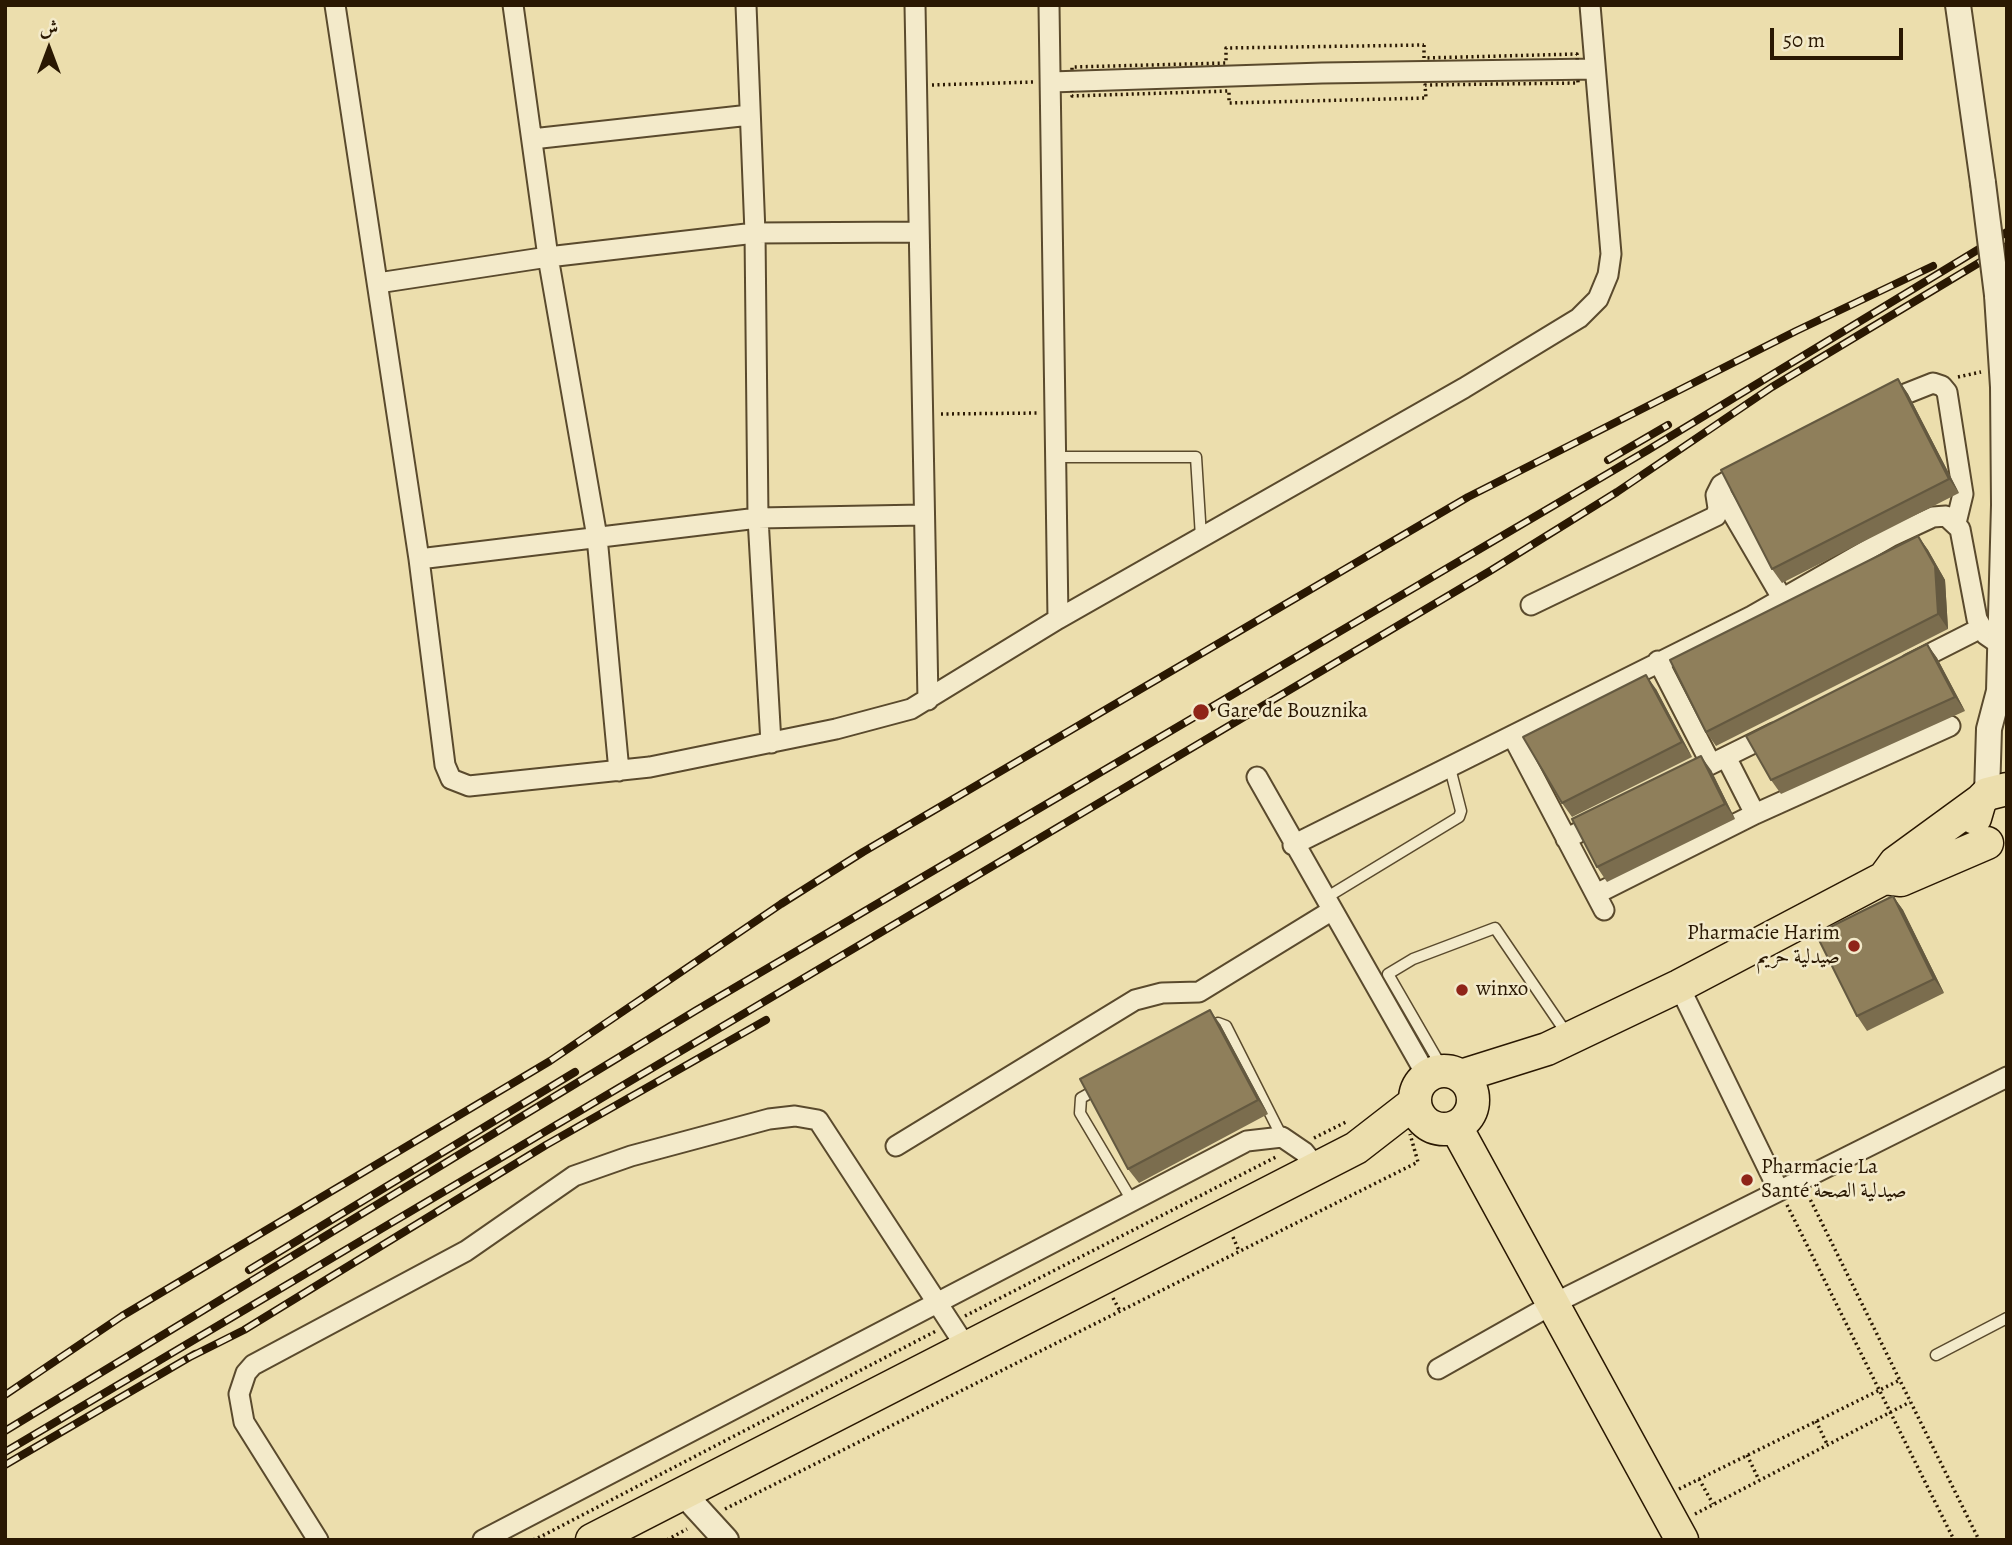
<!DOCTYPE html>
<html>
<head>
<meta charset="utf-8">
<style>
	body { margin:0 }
	#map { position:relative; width:2012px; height:1545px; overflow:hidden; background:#ecdead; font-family:Alegreya,Amiri,serif }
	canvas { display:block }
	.frame { position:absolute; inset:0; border:7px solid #2a1802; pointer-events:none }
	.north { position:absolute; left:14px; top:14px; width:70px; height:70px; -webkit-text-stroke:5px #f3eaca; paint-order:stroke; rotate:0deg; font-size:19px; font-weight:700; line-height:28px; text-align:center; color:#2a1802 }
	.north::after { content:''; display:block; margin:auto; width:24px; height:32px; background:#2a1802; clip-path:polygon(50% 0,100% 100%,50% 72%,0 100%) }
	.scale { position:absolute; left:1770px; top:28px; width:133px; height:32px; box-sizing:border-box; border:4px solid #2a1802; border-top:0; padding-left:9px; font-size:21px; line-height:24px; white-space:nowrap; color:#2a1802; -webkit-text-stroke:5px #f3eaca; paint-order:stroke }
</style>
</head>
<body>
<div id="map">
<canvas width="2012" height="1545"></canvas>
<div class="frame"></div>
<div class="north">ش</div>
<div class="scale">50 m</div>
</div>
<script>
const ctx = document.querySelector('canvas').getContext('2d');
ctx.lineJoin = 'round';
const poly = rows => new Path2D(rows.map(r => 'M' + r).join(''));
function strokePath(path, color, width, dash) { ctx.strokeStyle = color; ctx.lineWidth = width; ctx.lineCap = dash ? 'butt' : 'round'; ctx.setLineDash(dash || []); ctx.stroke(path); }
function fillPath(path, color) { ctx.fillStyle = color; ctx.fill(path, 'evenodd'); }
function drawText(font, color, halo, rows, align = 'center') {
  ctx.font = font + ' Alegreya,Amiri,serif'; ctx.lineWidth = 5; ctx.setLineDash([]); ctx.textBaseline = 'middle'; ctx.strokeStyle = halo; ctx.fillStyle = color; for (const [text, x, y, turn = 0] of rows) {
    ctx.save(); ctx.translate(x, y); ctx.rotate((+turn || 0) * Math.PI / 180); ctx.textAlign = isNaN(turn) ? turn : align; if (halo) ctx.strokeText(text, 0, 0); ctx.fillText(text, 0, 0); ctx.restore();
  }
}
const path = poly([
	[1424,45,1424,58,1577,54,1578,83,1425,85,1426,98,1229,103,1229,91,1072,96,1072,67,1226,63,1226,48,1424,45],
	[932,85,1033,82],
	[1958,377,1981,372],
	[941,414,1038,413],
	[1314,1138,1348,1121],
	[1808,1195,1979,1540],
	[1787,1205,1954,1540],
	[1233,1237,1239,1251],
	[1113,1298,1120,1311],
	[965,1316,1276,1157],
	[1816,1421,1827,1444],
	[1747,1455,1759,1480],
	[1699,1479,1713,1504],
	[1679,1489,1900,1380],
	[725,1509,1418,1162,1410,1134],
	[1695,1514,1910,1402],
	[533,1540,542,1536],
	[544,1540,542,1536,936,1331],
	[667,1540,687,1529]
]);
const service = poly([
	[1056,457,1196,457,1201,537],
	[1324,899,1459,817,1461,811,1450,768],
	[1208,1029,1218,1023,1226,1026,1282,1137],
	[1444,1071,1388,974,1413,959,1495,928,1567,1034],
	[1099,1088,1081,1098,1080,1113,1131,1199],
	[1936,1355,2007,1318]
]);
const minor = poly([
	[335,5,419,559,445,765,451,779,469,786,650,767,836,729,911,709,1058,619,1464,388,1579,318,1598,299,1608,275,1611,254,1590,5],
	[513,5,548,257,597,537,619,771],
	[746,5,755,233,758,518,771,743],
	[915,5,928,700],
	[1049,5,1058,619],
	[1051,82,1322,73,1595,69],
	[532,139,750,115],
	[378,283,548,257,755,233,918,232],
	[1885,402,1933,383,1942,386,1947,392,1963,494,1956,523],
	[1719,490,1782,598],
	[419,559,758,518,923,515],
	[1531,605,1716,516,1718,508,1716,495,1721,485,1748,469],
	[1658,661,1711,764],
	[1910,664,1981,628],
	[1513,737,1604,910],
	[1726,757,1755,814],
	[1257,777,1427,1076],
	[1685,777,1774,733],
	[1566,839,1602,820],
	[1293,845,1752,616,1890,537,1933,517,1946,516,1960,529,1977,619,1986,635,1999,644],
	[1596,894,1755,814,1950,726],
	[1679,986,1779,1191],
	[896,1146,1135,1000,1162,993,1199,992,1331,911],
	[1438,1369,1553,1304,2007,1077],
	[318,1540,244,1422,239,1394,246,1373,253,1365,466,1251,574,1176,631,1156,769,1119,795,1116,818,1120,966,1347],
	[483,1540,1247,1141,1282,1137,1304,1152,1317,1168]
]);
const tertiary = poly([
	[1958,5,1983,183],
	[1987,794,1989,729,1999,691,2004,505,2003,387,1997,295],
	[683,1493,726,1540]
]);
const primary = poly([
	[1975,818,1980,801,1987,794,2007,789],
	[1884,878,1901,880,1987,843],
	'1415 1100a29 29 0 1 1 58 0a29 29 0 1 1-58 0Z',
	[1461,1076,1547,1049,1679,986,1884,878,1895,863,1980,801],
	[1456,1127,1682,1540],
	[592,1540,1356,1148,1414,1103]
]);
const rail = poly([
	[1608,460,1668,425],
	[249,1270,575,1072],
	[188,1358,244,1330,546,1145,766,1020],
	[5,1395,122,1316,550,1061,781,904,863,852,1468,497,1796,331,1933,266],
	[5,1431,695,1011,1648,450,2007,232],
	[5,1452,1490,571,1617,492,1772,387,2007,246],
	[5,1465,195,1354]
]);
const tertiaryBridge = poly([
	[1983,183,1997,295]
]);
const wall = poly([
	[1898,379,1908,394,1959,493,1782,583,1772,569],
	[1918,536,1928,550,1945,580,1948,629,1716,746,1706,732],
	[1927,644,1937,658,1965,711,1781,794,1771,780],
	[1656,689,1692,757,1572,817,1562,803],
	[1711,770,1735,819,1607,882,1597,867],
	[1893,896,1903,910,1944,993,1867,1031,1857,1016],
	[1220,1024,1268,1114,1139,1183,1128,1169]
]);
const shadedWall = poly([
	[1898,379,1908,394,1959,493,1949,479],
	[1918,536,1928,550,1945,580,1948,629,1938,614],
	[1927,644,1937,658,1965,711,1955,697],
	[1646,675,1656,689,1692,757,1682,742],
	[1701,756,1711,770,1735,819,1725,804],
	[1893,896,1903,910,1944,993,1934,979],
	[1210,1010,1220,1024,1268,1114,1258,1100]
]);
const building = poly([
	[1898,379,1949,479,1772,569,1721,470,1898,379],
	[1918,536,1935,566,1938,614,1706,732,1670,660,1918,536],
	[1927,644,1955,697,1771,780,1746,736,1927,644],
	[1646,675,1682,742,1562,803,1523,737,1646,675],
	[1701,756,1725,804,1597,867,1572,819,1701,756],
	[1893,896,1934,979,1857,1016,1816,934,1893,896],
	[1210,1010,1258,1100,1128,1169,1080,1079,1210,1010]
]);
const markers = [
	[1201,712,9,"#8f2418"],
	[1854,946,7,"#8f2418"],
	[1462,990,7,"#8f2418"],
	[1747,1180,7,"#8f2418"]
];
const poiNames = [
	["Gare de Bouznika",1217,712],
	["Pharmacie Harim",1840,934,"right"],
	["صيدلية حريم",1840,958,"right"],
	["winxo",1476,990],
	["Pharmacie La",1761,1168],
	["Santé صيدلية الصحة",1761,1192]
];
strokePath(service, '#5a4a2d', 13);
strokePath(minor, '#5a4a2d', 23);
strokePath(tertiary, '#5a4a2d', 28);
strokePath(primary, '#2a1802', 35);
strokePath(path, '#2a1802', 3.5, [2, 3.5]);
strokePath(service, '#f3eaca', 10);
strokePath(minor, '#f3eaca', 19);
strokePath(tertiary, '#f3eaca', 24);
strokePath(primary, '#ecdead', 32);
strokePath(rail, '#2a1802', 8);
strokePath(rail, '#f3eaca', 5, [16]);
strokePath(tertiaryBridge, '#5a4a2d', 28, []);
strokePath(tertiaryBridge, '#f3eaca', 24);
fillPath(wall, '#7b6d4e');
fillPath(shadedWall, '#645940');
fillPath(building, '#8f7f5b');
strokePath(building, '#645940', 2);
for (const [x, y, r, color] of markers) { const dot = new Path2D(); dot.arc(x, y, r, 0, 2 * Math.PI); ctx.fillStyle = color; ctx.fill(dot); strokePath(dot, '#f3eaca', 2.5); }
drawText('21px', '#2a1802', '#f3eaca', poiNames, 'left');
</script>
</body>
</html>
